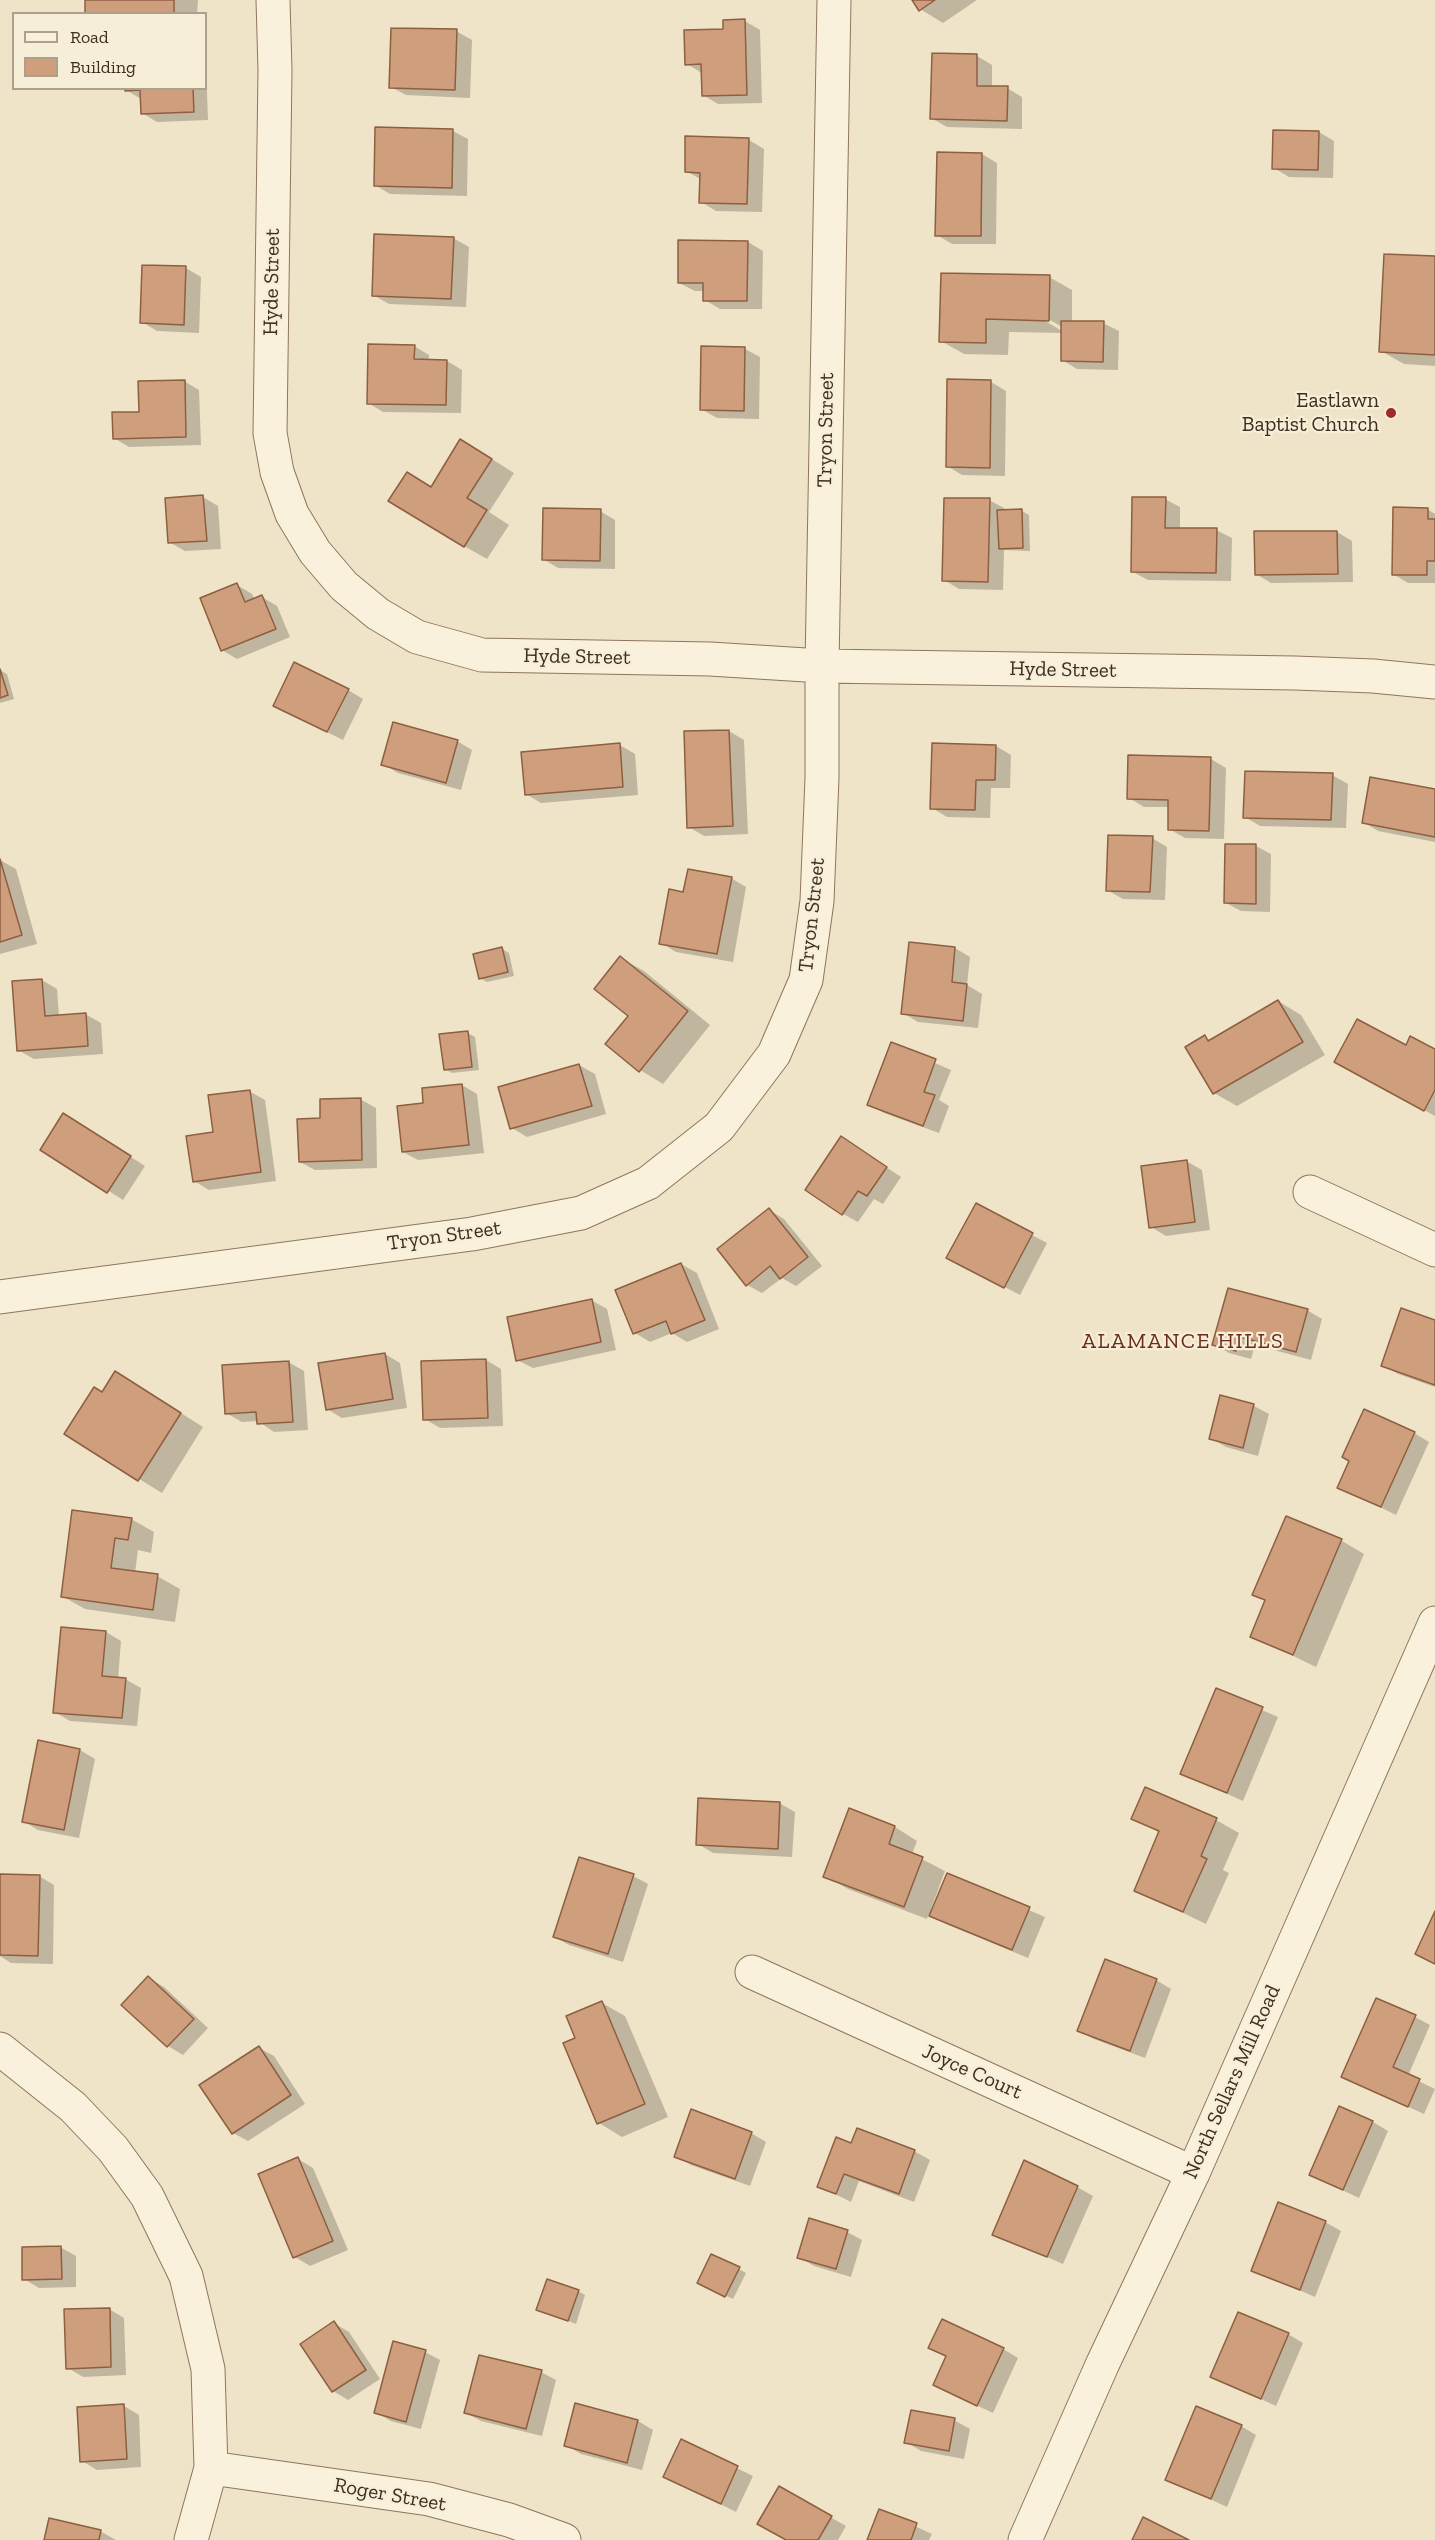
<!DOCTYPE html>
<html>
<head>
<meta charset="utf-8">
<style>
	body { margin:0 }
	#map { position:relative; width:1435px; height:2540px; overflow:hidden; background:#f0e4c8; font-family:"Zilla Slab",serif }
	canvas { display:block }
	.legend { position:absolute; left:12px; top:12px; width:195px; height:78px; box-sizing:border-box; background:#f7eed8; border:2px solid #ada18e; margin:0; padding:8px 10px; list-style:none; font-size:18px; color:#3d2e20 }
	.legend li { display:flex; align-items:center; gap:12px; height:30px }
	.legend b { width:30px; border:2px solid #ada18e }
</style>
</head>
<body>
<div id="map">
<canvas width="1435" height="2540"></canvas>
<ul class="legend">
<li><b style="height:8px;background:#faf1dc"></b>Road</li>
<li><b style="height:16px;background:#cf9f7d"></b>Building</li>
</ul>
</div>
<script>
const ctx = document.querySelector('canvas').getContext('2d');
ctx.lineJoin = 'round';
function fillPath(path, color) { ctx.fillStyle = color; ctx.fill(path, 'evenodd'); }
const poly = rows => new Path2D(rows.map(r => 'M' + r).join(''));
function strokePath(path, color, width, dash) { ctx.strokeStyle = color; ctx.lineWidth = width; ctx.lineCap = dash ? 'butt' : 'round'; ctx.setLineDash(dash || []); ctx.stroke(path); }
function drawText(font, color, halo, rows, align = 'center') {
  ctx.font = font + ' "Zilla Slab",serif'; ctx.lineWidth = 4.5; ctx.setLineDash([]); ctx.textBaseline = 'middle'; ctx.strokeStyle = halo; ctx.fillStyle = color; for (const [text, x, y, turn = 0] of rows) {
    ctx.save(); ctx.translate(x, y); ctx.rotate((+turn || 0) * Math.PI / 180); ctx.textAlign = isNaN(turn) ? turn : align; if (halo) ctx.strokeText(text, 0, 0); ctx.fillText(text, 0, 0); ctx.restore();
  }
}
const shadow = poly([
	[87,0,198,0,197,14,86,14],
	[913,0,977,0,943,23,920,9],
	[745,21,760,30,762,103,718,104,703,95,702,73,687,64,725,30],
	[456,31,472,40,470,98,406,95,391,87],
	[933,55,977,56,992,65,992,88,1007,88,1022,97,1022,129,947,127,931,118],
	[206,63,208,120,157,122,142,113,141,99,126,90,206,88],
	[453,131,468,139,467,196,390,194,375,185],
	[1319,132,1334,141,1333,178,1289,177,1274,168],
	[749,140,764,149,762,212,716,211,701,202,702,180,686,171],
	[982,154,997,163,996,244,952,244,937,235],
	[453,238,469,247,466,307,389,304,373,295],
	[748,242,763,251,762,309,720,309,705,300,705,291,695,291,679,283],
	[1435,258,1435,366,1404,364,1381,351],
	[186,268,201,277,199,333,157,331,142,322],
	[1049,277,1072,290,1072,322,1103,323,1119,331,1118,370,1077,369,1062,360,1062,333,1009,332,1008,355,964,354,941,341],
	[1043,316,1062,327,1062,331,1042,319],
	[414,346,429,355,429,361,447,361,462,370,461,413,383,412,368,403],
	[745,349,760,357,759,419,717,418,701,409],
	[184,381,199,390,201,445,129,447,114,438,140,413],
	[991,382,1006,391,1005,476,962,475,947,466],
	[484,454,514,473,489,512,509,525,487,559,464,546,432,488],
	[203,497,218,506,221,549,185,551,169,542],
	[1165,499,1180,507,1180,529,1216,530,1232,538,1231,581,1148,580,1133,572],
	[989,500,1004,508,1004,512,1022,511,1029,515,1030,551,1004,550,1003,590,959,589,944,580],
	[1427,509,1435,514,1435,583,1408,583,1393,574],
	[600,511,615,520,615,569,558,568,543,559],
	[1337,532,1352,541,1353,582,1271,583,1256,574],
	[237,585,252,594,255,600,262,597,277,606,290,637,237,659,222,650],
	[0,670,7,674,14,699,0,703],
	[348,690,363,699,343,740,290,714],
	[729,731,744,740,748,834,704,836,689,827,685,733],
	[457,741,472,750,461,790,398,773,383,764],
	[620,745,635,754,638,795,541,803,526,794],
	[996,746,1011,755,1010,788,991,788,990,818,947,817,932,808],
	[1211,759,1226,768,1224,839,1185,838,1169,829,1170,807,1144,807,1129,798],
	[1332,775,1348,784,1346,828,1260,826,1245,817],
	[1435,790,1435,842,1378,831,1363,822],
	[1152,838,1167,847,1165,900,1123,899,1107,890],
	[1256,846,1271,854,1270,912,1241,911,1226,903],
	[0,860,16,869,37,944,0,954],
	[731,878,746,887,733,962,676,952,661,943,684,894],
	[910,943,955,948,970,957,967,985,982,994,978,1028,918,1022,903,1013],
	[502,949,509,953,514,976,487,982,480,978],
	[621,958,644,971,710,1025,663,1084,640,1070],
	[42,980,57,989,59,1016,85,1014,101,1023,103,1054,34,1059,18,1050],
	[1278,1001,1301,1015,1325,1055,1237,1106,1214,1093,1187,1047,1205,1037,1212,1041],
	[468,1033,475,1037,479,1070,452,1073,445,1069],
	[892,1044,951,1070,939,1100,949,1106,939,1133,884,1113,869,1104],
	[1406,1047,1435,1051,1435,1116,1358,1074],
	[579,1065,595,1074,606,1114,527,1137,512,1128],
	[462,1085,477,1094,484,1153,418,1160,403,1152,425,1105],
	[249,1091,265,1100,276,1181,209,1190,194,1181,215,1133],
	[360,1099,376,1108,377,1168,315,1170,300,1162,322,1120],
	[79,1124,145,1166,123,1200,42,1149],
	[856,1147,901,1177,883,1204,874,1199,858,1222,843,1214],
	[1186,1161,1202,1170,1210,1230,1166,1236,1151,1227],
	[976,1205,1047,1243,1020,1295,964,1266],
	[769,1210,784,1219,822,1266,796,1286,782,1278,762,1293,747,1285],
	[681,1264,697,1273,719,1329,687,1342,672,1333,650,1342,635,1333],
	[591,1300,607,1309,616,1350,533,1368,517,1360],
	[1307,1310,1322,1319,1311,1360,1255,1345,1251,1359,1229,1353,1214,1344],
	[1435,1322,1435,1387,1398,1374,1383,1365],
	[385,1354,400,1363,407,1408,342,1418,327,1409],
	[486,1360,501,1369,503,1426,440,1428,425,1419,423,1363],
	[288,1362,304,1371,308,1430,274,1432,258,1421,242,1422,226,1413],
	[138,1386,203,1427,162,1493,66,1434,102,1394],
	[1221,1397,1254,1406,1269,1414,1258,1456,1226,1447,1211,1438],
	[1414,1433,1429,1442,1396,1515,1339,1487],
	[1287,1518,1342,1541,1364,1554,1316,1667,1252,1636,1267,1601,1254,1594],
	[131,1519,154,1532,151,1553,138,1550,135,1573,157,1576,180,1589,175,1622,85,1609,62,1596],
	[62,1628,106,1632,121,1641,118,1679,125,1679,141,1688,137,1726,70,1721,55,1712],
	[1216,1690,1278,1717,1243,1801,1181,1773],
	[39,1742,80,1750,95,1759,79,1838,38,1830,23,1821],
	[779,1803,795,1812,792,1857,713,1853,698,1844],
	[849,1810,895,1827,917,1841,912,1854,945,1871,931,1909,933,1910,948,1875,1045,1917,1028,1958,946,1924,929,1914,927,1919,848,1889,825,1876],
	[1133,1818,1216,1820,1239,1833,1223,1870,1229,1873,1206,1924,1136,1890,1160,1833],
	[0,1875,39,1876,54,1885,53,1964,11,1963,0,1956],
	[633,1876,648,1884,623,1962,569,1945,554,1937],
	[149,1978,164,1987,208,2028,183,2055,168,2046,123,2005],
	[1156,1980,1171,1989,1145,2058,1094,2039,1079,2031],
	[602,2003,625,2016,668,2117,622,2137,599,2123,565,2044,576,2039],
	[1415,2017,1430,2025,1408,2076,1435,2089,1424,2114,1343,2077],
	[259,2048,274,2056,305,2104,248,2141,233,2133],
	[1373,2122,1388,2131,1359,2198,1310,2175],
	[751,2133,766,2142,750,2186,691,2165,676,2156],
	[852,2145,914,2151,930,2160,914,2202,859,2181,851,2202,819,2186],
	[298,2159,313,2168,348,2250,310,2266,295,2257],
	[1077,2187,1093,2196,1063,2264,994,2234],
	[1325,2222,1341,2231,1315,2297,1253,2270],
	[847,2232,862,2240,851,2277,814,2266,799,2257],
	[60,2247,76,2256,76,2287,39,2288,24,2279],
	[739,2269,746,2273,733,2299,706,2287],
	[578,2291,585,2295,576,2324,538,2309],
	[109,2309,124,2318,126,2375,83,2377,68,2368],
	[334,2323,349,2332,380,2379,348,2400,333,2391],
	[1288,2334,1303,2343,1276,2406,1212,2377],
	[930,2347,1003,2349,1018,2358,993,2413,950,2393,948,2357],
	[425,2352,440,2360,421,2429,391,2421,375,2412],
	[541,2372,556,2380,542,2436,481,2421,466,2413],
	[576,2405,638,2421,653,2430,642,2470,581,2454,566,2445],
	[124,2406,139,2415,141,2467,97,2470,82,2461],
	[954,2420,970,2429,964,2459,921,2451,906,2442],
	[1241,2426,1256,2435,1227,2507,1167,2479],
	[681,2441,753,2476,736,2512,664,2476],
	[779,2488,846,2526,838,2540,789,2540],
	[880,2510,932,2534,929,2540,868,2540],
	[100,2531,116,2540,46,2540]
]);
const building = poly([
	[85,0,174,0,174,14,85,14,85,0],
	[912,0,935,0,919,11,912,0],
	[745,19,747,95,702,96,701,64,685,65,684,30,723,29,723,20,745,19],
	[391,28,457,29,455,90,389,88,391,28],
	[932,53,977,54,977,86,1008,86,1007,121,930,119,932,53],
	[125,88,193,88,194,112,141,114,140,90,125,91,125,88],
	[375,127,453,129,452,188,374,186,375,127],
	[1273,130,1319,131,1318,170,1272,169,1273,130],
	[685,136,749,138,747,204,699,203,700,173,685,172,685,136],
	[937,152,982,153,981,236,935,236,937,152],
	[374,234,454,237,451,299,372,296,374,234],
	[678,240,748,241,747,301,703,301,703,283,678,283,678,240],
	[1384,254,1435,256,1435,355,1379,352,1384,254],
	[142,265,186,266,184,325,140,323,142,265],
	[941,273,1050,275,1049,321,986,319,986,343,939,342,941,273],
	[1061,321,1104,321,1103,362,1061,361,1061,321],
	[368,344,415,345,414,359,447,360,446,405,367,404,368,344],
	[701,346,745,347,744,411,700,410,701,346],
	[947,379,991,380,990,468,946,467,947,379],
	[185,380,186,437,113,439,112,412,139,412,138,381,185,380],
	[460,439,492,459,467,498,487,510,464,547,388,501,407,472,431,487,460,439],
	[203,495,207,541,168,543,165,498,203,495],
	[1132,497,1166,497,1165,528,1217,528,1216,573,1131,572,1132,497],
	[944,498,990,498,988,582,942,581,944,498],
	[1393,507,1428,508,1428,519,1435,519,1435,561,1427,561,1427,575,1392,575,1393,507],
	[543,508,601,509,600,561,542,560,543,508],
	[1022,509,1023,548,999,549,997,510,1022,509],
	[1254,531,1337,531,1338,574,1255,575,1254,531],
	[237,583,245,602,262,595,276,629,221,651,200,598,237,583],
	[294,662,349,689,327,732,273,706,294,662],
	[0,669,8,695,0,698,0,669],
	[393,722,458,740,446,783,381,765,393,722],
	[729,730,733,826,687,828,684,731,729,730],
	[620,743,623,787,525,795,521,752,620,743],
	[932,743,996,745,995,780,976,780,975,810,930,809,932,743],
	[1128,755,1211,757,1209,831,1168,830,1168,800,1127,799,1128,755],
	[1245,771,1333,773,1331,820,1243,818,1245,771],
	[1370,777,1435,789,1435,837,1362,823,1370,777],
	[1108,835,1153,836,1150,892,1106,891,1108,835],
	[1225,844,1256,844,1256,904,1224,903,1225,844],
	[0,859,22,935,0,942,0,859],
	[688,869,732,877,717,954,659,944,669,889,683,892,688,869],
	[909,942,955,947,952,982,967,984,963,1021,901,1014,909,942],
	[502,947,508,972,479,979,473,954,502,947],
	[620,956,688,1011,639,1072,605,1044,628,1016,594,989,620,956],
	[42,979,45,1016,86,1013,88,1046,17,1051,12,981,42,979],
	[1278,1000,1303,1042,1213,1094,1185,1047,1205,1035,1208,1041,1278,1000],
	[1357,1019,1406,1045,1410,1036,1435,1049,1435,1090,1424,1111,1334,1062,1357,1019],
	[468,1031,472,1067,444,1070,439,1034,468,1031],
	[891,1042,936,1059,924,1092,935,1095,923,1126,867,1105,891,1042],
	[579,1064,592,1106,510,1129,498,1087,579,1064],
	[462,1084,469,1145,402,1152,397,1106,423,1103,422,1088,462,1084],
	[250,1090,261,1172,193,1182,186,1136,213,1132,208,1095,250,1090],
	[361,1098,362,1160,299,1162,297,1119,320,1118,320,1099,361,1098],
	[63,1113,131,1156,107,1193,40,1150,63,1113],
	[841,1136,887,1167,867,1196,858,1191,842,1215,805,1190,841,1136],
	[1187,1160,1195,1222,1149,1228,1141,1166,1187,1160],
	[976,1203,1033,1233,1004,1288,946,1258,976,1203],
	[769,1208,808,1257,780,1279,770,1266,746,1286,717,1249,769,1208],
	[681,1263,705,1320,671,1334,666,1321,633,1334,615,1290,681,1263],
	[1228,1288,1308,1309,1296,1352,1240,1337,1236,1351,1212,1345,1228,1288],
	[592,1299,601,1342,516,1361,507,1317,592,1299],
	[1401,1308,1435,1320,1435,1385,1381,1366,1401,1308],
	[385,1353,393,1399,326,1410,318,1363,385,1353],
	[486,1359,488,1418,423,1420,421,1361,486,1359],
	[289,1361,293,1422,257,1424,256,1412,225,1414,222,1365,289,1361],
	[115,1371,181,1413,138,1481,64,1434,94,1387,102,1392,115,1371],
	[1220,1395,1254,1404,1243,1448,1209,1439,1220,1395],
	[1364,1409,1415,1432,1381,1507,1337,1488,1349,1461,1342,1457,1364,1409],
	[72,1510,132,1518,128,1540,115,1538,111,1568,158,1574,153,1610,61,1597,72,1510],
	[1286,1516,1342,1539,1293,1655,1250,1637,1265,1600,1252,1595,1286,1516],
	[61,1627,106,1631,102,1676,126,1678,122,1718,53,1713,61,1627],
	[1216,1688,1263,1707,1227,1793,1180,1774,1216,1688],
	[38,1740,80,1749,64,1830,22,1822,38,1740],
	[1145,1787,1217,1818,1201,1856,1207,1859,1183,1912,1134,1891,1159,1831,1131,1819,1145,1787],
	[698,1798,780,1802,778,1849,696,1845,698,1798],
	[849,1808,895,1826,889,1844,923,1857,904,1907,823,1877,849,1808],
	[579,1857,634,1874,608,1954,553,1937,579,1857],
	[947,1873,1030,1907,1012,1950,929,1916,947,1873],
	[0,1874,40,1875,38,1956,0,1955,0,1874],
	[1435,1911,1435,1964,1415,1954,1435,1911],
	[1105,1959,1157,1979,1130,2051,1077,2031,1105,1959],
	[148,1976,194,2019,167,2047,121,2005,148,1976],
	[1376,1998,1416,2015,1393,2067,1420,2079,1408,2107,1341,2077,1376,1998],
	[602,2001,645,2104,597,2124,563,2043,575,2038,566,2016,602,2001],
	[259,2046,291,2095,232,2134,199,2085,259,2046],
	[1339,2106,1373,2121,1343,2190,1309,2175,1339,2106],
	[691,2109,752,2132,735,2179,674,2157,691,2109],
	[857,2128,915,2150,899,2194,844,2174,836,2194,817,2187,836,2137,851,2143,857,2128],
	[298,2157,333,2241,293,2258,258,2174,298,2157],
	[1024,2160,1078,2186,1047,2257,992,2235,1024,2160],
	[1278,2202,1326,2221,1300,2290,1251,2271,1278,2202],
	[809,2218,848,2230,836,2269,797,2258,809,2218],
	[61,2246,62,2279,22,2280,22,2247,61,2246],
	[711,2254,740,2267,725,2297,697,2283,711,2254],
	[547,2279,579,2290,568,2321,536,2310,547,2279],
	[110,2308,111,2367,66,2369,64,2309,110,2308],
	[1238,2312,1289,2333,1261,2399,1210,2377,1238,2312],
	[942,2319,1004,2348,977,2406,933,2385,946,2356,928,2348,942,2319],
	[334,2321,366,2370,332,2392,300,2344,334,2321],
	[393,2341,426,2350,406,2422,374,2413,393,2341],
	[479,2355,542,2370,526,2429,464,2413,479,2355],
	[575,2403,638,2420,627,2463,564,2446,575,2403],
	[124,2404,127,2459,80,2462,77,2407,124,2404],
	[1196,2406,1242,2425,1211,2499,1165,2480,1196,2406],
	[911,2410,955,2418,949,2451,904,2443,911,2410],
	[681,2439,738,2466,721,2504,663,2477,681,2439],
	[779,2486,832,2516,818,2540,786,2540,757,2524,779,2486],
	[879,2509,917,2523,911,2540,867,2540,879,2509],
	[1143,2517,1189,2540,1132,2540,1143,2517],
	[49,2518,101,2530,99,2540,44,2540,49,2518]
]);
const minor = poly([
	[273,0,275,70,270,433,277,472,292,514,315,552,344,586,378,614,417,637,482,655,710,659,822,666,1295,673,1373,676,1435,682],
	[1310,1192,1435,1250],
	[0,1297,472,1234,581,1213,648,1183,719,1127,774,1054,806,980,817,901,822,778,822,666,834,0],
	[752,1972,1193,2173],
	[0,2049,73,2107,113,2149,147,2196,186,2276,208,2369,211,2468,191,2540],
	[211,2468,429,2499,509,2520,564,2540]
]);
const tertiary = poly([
	[1025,2540,1103,2363,1193,2173,1435,1623]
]);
const markers = [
	[1391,413,6,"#9e2a2b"]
];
const streetNames = [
	["Hyde Street",272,282,-89],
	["Tryon Street",826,430,-89],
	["Hyde Street",577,657,1],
	["Hyde Street",1063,670,1],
	["Tryon Street",812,915,-84],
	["Tryon Street",444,1236,-8],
	["Joyce Court",972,2072,24],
	["North Sellars Mill Road",1232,2082,-66],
	["Roger Street",390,2495,10]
];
const poiNames = [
	["Eastlawn",1379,401],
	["Baptist Church",1379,425]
];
const neighbourhoodNames = [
	["ALAMANCE HILLS",1183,1342]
];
fillPath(shadow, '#0003');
fillPath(building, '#cf9f7d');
strokePath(building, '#8d5f41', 1.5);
strokePath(minor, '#8d765c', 35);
strokePath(tertiary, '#8d765c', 35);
strokePath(minor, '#faf1dc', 33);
strokePath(tertiary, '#faf1dc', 33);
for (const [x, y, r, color] of markers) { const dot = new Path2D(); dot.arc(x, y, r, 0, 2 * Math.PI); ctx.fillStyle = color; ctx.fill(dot); strokePath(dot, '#f7eed8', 2); }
drawText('21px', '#3d2e20', '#f7eed8', streetNames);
drawText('21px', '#3d2e20', '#f7eed8', poiNames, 'right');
ctx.letterSpacing = '1.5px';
drawText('22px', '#6b2e1e', '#f7eed8', neighbourhoodNames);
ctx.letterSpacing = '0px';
</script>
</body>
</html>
